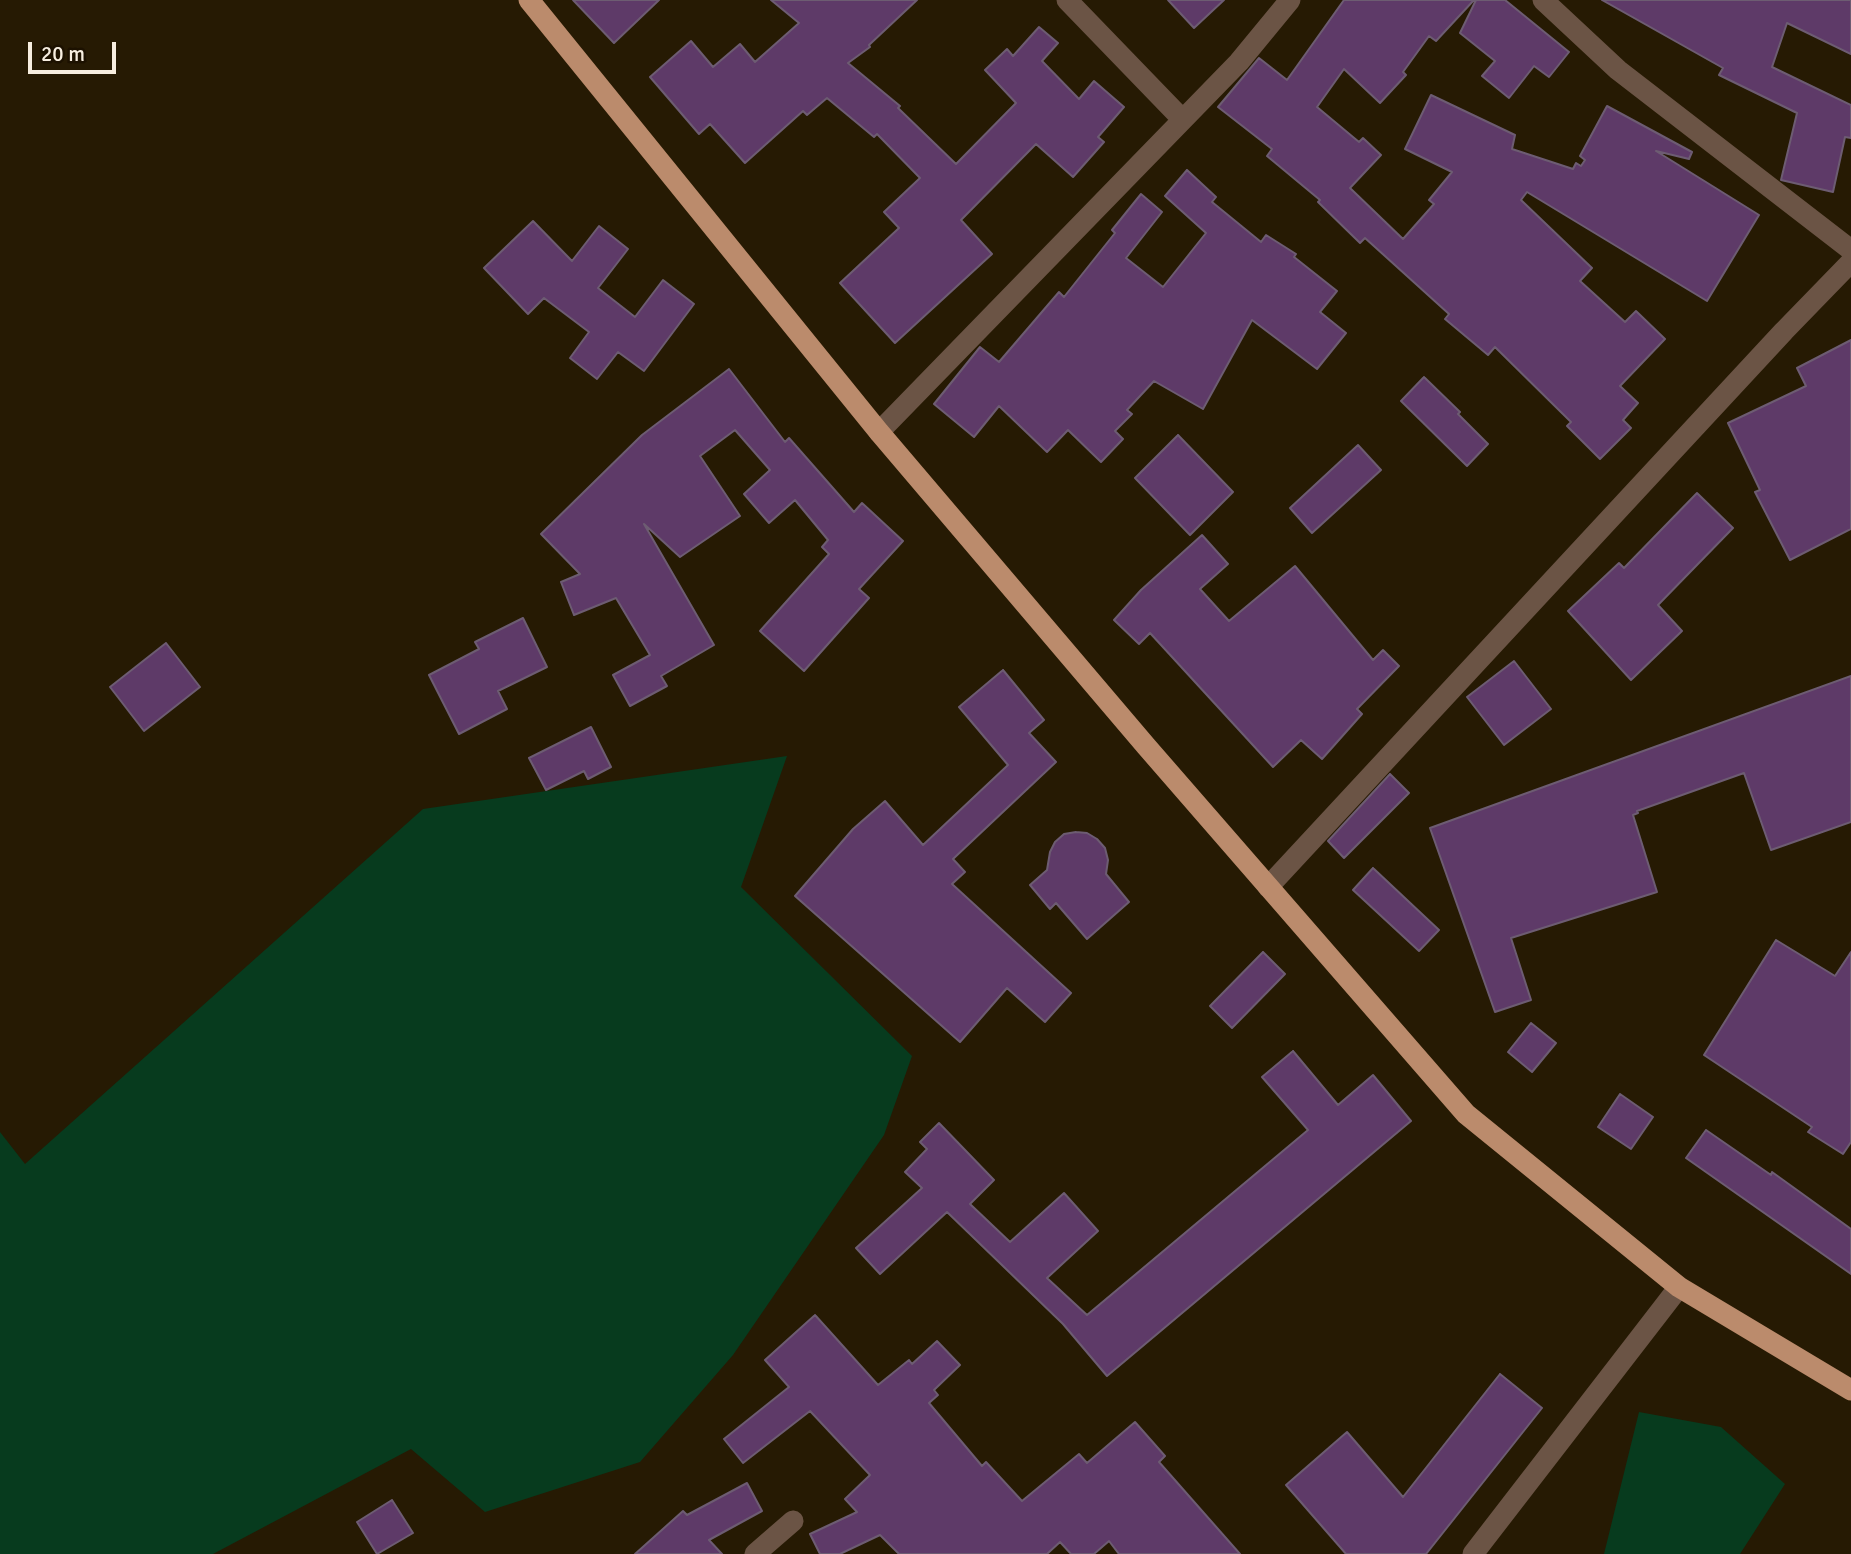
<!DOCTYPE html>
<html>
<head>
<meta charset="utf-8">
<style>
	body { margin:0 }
	#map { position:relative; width:1851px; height:1554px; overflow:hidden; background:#261a03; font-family:Signika,sans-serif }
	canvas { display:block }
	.scale { position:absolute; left:28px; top:42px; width:88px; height:32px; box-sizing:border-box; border:4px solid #f7eee0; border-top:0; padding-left:9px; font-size:21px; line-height:24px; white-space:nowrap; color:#f7eee0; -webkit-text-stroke:5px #1c1100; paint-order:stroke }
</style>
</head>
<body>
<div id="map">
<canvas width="1851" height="1554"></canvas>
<div class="scale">20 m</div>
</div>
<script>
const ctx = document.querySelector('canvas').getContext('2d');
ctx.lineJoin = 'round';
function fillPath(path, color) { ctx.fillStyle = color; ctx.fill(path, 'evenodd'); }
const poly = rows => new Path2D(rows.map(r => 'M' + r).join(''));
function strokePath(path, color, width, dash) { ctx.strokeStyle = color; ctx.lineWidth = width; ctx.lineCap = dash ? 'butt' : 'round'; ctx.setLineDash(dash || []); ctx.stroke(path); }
const green = poly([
	[787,756,741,887,912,1056,884,1135,733,1355,640,1462,485,1512,411,1449,213,1554,0,1554,0,1132,25,1164,423,809],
	[1639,1412,1721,1427,1785,1484,1740,1554,1604,1554]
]);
const building = poly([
	[573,0,659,0,614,43,573,0],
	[771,0,917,0,869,45,870,47,848,63,900,106,898,108,956,164,1016,103,985,70,1007,49,1013,56,1039,27,1058,43,1042,61,1079,99,1094,81,1124,107,1098,137,1104,142,1073,177,1036,144,961,220,992,254,895,343,840,283,899,228,884,212,920,178,877,134,874,137,827,98,807,115,803,111,745,163,710,124,699,134,650,77,691,41,713,67,740,44,755,62,799,23,771,0],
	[1168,0,1224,0,1194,28,1168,0],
	[1344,0,1474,0,1436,41,1429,36,1403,72,1406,75,1380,103,1344,69,1317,107,1359,142,1363,138,1381,155,1350,188,1403,239,1434,204,1429,200,1452,172,1405,149,1431,95,1515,135,1512,149,1573,169,1576,163,1581,166,1585,160,1580,156,1607,106,1692,152,1689,159,1656,151,1759,215,1707,301,1527,192,1521,200,1592,268,1580,281,1625,322,1636,311,1665,339,1620,386,1638,403,1623,420,1631,428,1600,459,1567,426,1571,422,1495,347,1488,355,1445,319,1449,314,1365,238,1360,243,1318,202,1320,200,1267,156,1272,149,1218,107,1259,58,1287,80,1344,0],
	[1476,0,1505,0,1569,52,1549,77,1534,66,1509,98,1482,76,1495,61,1460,33,1476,0],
	[1602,0,1851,0,1851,54,1787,23,1772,67,1851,105,1851,138,1845,137,1833,192,1781,180,1797,113,1719,75,1723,68,1602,0],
	[1187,170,1216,197,1212,202,1261,242,1266,235,1296,254,1294,257,1337,291,1320,312,1346,333,1317,369,1252,320,1203,409,1154,381,1127,410,1132,414,1115,431,1123,439,1101,462,1068,430,1047,452,999,406,974,437,934,404,980,347,999,362,1059,292,1064,297,1115,233,1112,230,1141,194,1162,212,1126,258,1163,287,1206,233,1165,196,1187,170],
	[533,221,572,261,599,226,628,249,598,288,635,317,663,280,694,304,644,371,618,352,597,379,570,358,589,332,544,298,528,314,484,268,533,221],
	[1851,340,1851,529,1790,560,1755,492,1760,490,1728,423,1806,386,1797,368,1851,340],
	[729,369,785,442,789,438,854,512,862,503,903,541,859,589,869,598,804,671,760,631,829,554,822,547,828,540,795,500,769,523,744,494,770,470,735,430,700,456,740,516,680,557,644,524,714,645,661,676,667,686,630,706,613,675,650,655,616,598,574,615,561,582,580,574,541,534,642,435,729,369],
	[1424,377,1460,412,1458,414,1488,444,1467,466,1401,401,1424,377],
	[1178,435,1233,492,1190,535,1135,478,1178,435],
	[1358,445,1381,470,1312,533,1290,508,1358,445],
	[1697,493,1733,528,1658,605,1682,631,1631,680,1568,611,1619,563,1624,568,1697,493],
	[1202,535,1228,564,1200,589,1229,621,1295,566,1373,660,1383,650,1399,666,1357,709,1362,714,1322,759,1301,740,1273,767,1150,633,1139,644,1114,620,1141,590,1202,535],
	[523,618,547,667,498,691,507,709,459,734,429,675,479,649,475,642,523,618],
	[166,643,200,687,144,731,110,687,166,643],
	[1514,661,1551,709,1504,745,1467,697,1514,661],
	[1003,670,1044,720,1029,733,1056,762,953,859,965,872,952,884,1071,993,1045,1022,1007,988,960,1042,795,896,853,829,885,801,923,845,1008,765,959,707,1003,670],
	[1851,676,1851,822,1771,850,1744,773,1637,811,1638,813,1633,815,1657,892,1511,938,1531,1000,1495,1012,1430,828,1851,676],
	[591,727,611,767,588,779,584,771,546,790,529,758,591,727],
	[1390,774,1409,793,1344,858,1328,841,1390,774],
	[1076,832,1087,833,1097,839,1105,848,1108,860,1106,874,1129,902,1087,939,1056,903,1050,909,1030,885,1047,870,1050,852,1055,842,1064,834,1076,832],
	[1373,868,1439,930,1419,951,1353,890,1373,868],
	[1776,940,1835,976,1851,952,1851,1142,1843,1154,1808,1132,1812,1127,1704,1055,1776,940],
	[1263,952,1285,974,1232,1028,1210,1006,1263,952],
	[1531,1023,1556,1043,1532,1072,1508,1052,1531,1023],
	[1293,1051,1338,1105,1373,1075,1411,1121,1107,1376,1063,1324,947,1212,880,1274,856,1248,922,1188,905,1172,927,1149,920,1142,939,1123,994,1180,970,1204,1010,1242,1064,1193,1098,1231,1047,1278,1087,1315,1308,1130,1262,1077,1293,1051],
	[1620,1094,1653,1117,1631,1149,1598,1127,1620,1094],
	[1706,1130,1771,1175,1772,1172,1851,1229,1851,1274,1686,1158,1706,1130],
	[815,1315,878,1385,909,1360,912,1364,937,1341,960,1365,934,1390,938,1395,929,1403,982,1466,986,1462,1022,1501,1079,1454,1087,1463,1135,1422,1165,1456,1159,1462,1240,1554,1119,1554,1109,1541,1094,1554,1071,1554,1060,1542,1047,1554,899,1554,880,1535,840,1554,820,1554,810,1534,857,1512,845,1499,870,1475,810,1411,743,1463,724,1439,789,1387,765,1360,815,1315],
	[1500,1374,1542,1408,1426,1554,1346,1554,1286,1485,1347,1432,1403,1497,1500,1374],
	[747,1483,762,1511,709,1540,722,1554,635,1554,683,1511,687,1515,747,1483],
	[392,1500,413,1533,377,1554,357,1522,392,1500]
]);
const street = poly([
	[1067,0,1182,119],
	[1543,0,1618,70,1851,250],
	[879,432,1239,62,1290,0],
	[1268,887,1784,331,1851,262],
	[755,1554,793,1521],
	[1473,1554,1679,1287]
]);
const primary = poly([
	[529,0,879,432,1146,746,1466,1114,1679,1287,1851,1390]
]);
fillPath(green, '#073b1e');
fillPath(building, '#5e3a68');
strokePath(building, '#6d5c72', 2);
strokePath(street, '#6b5445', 21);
strokePath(primary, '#bb8b6c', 21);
</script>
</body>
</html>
